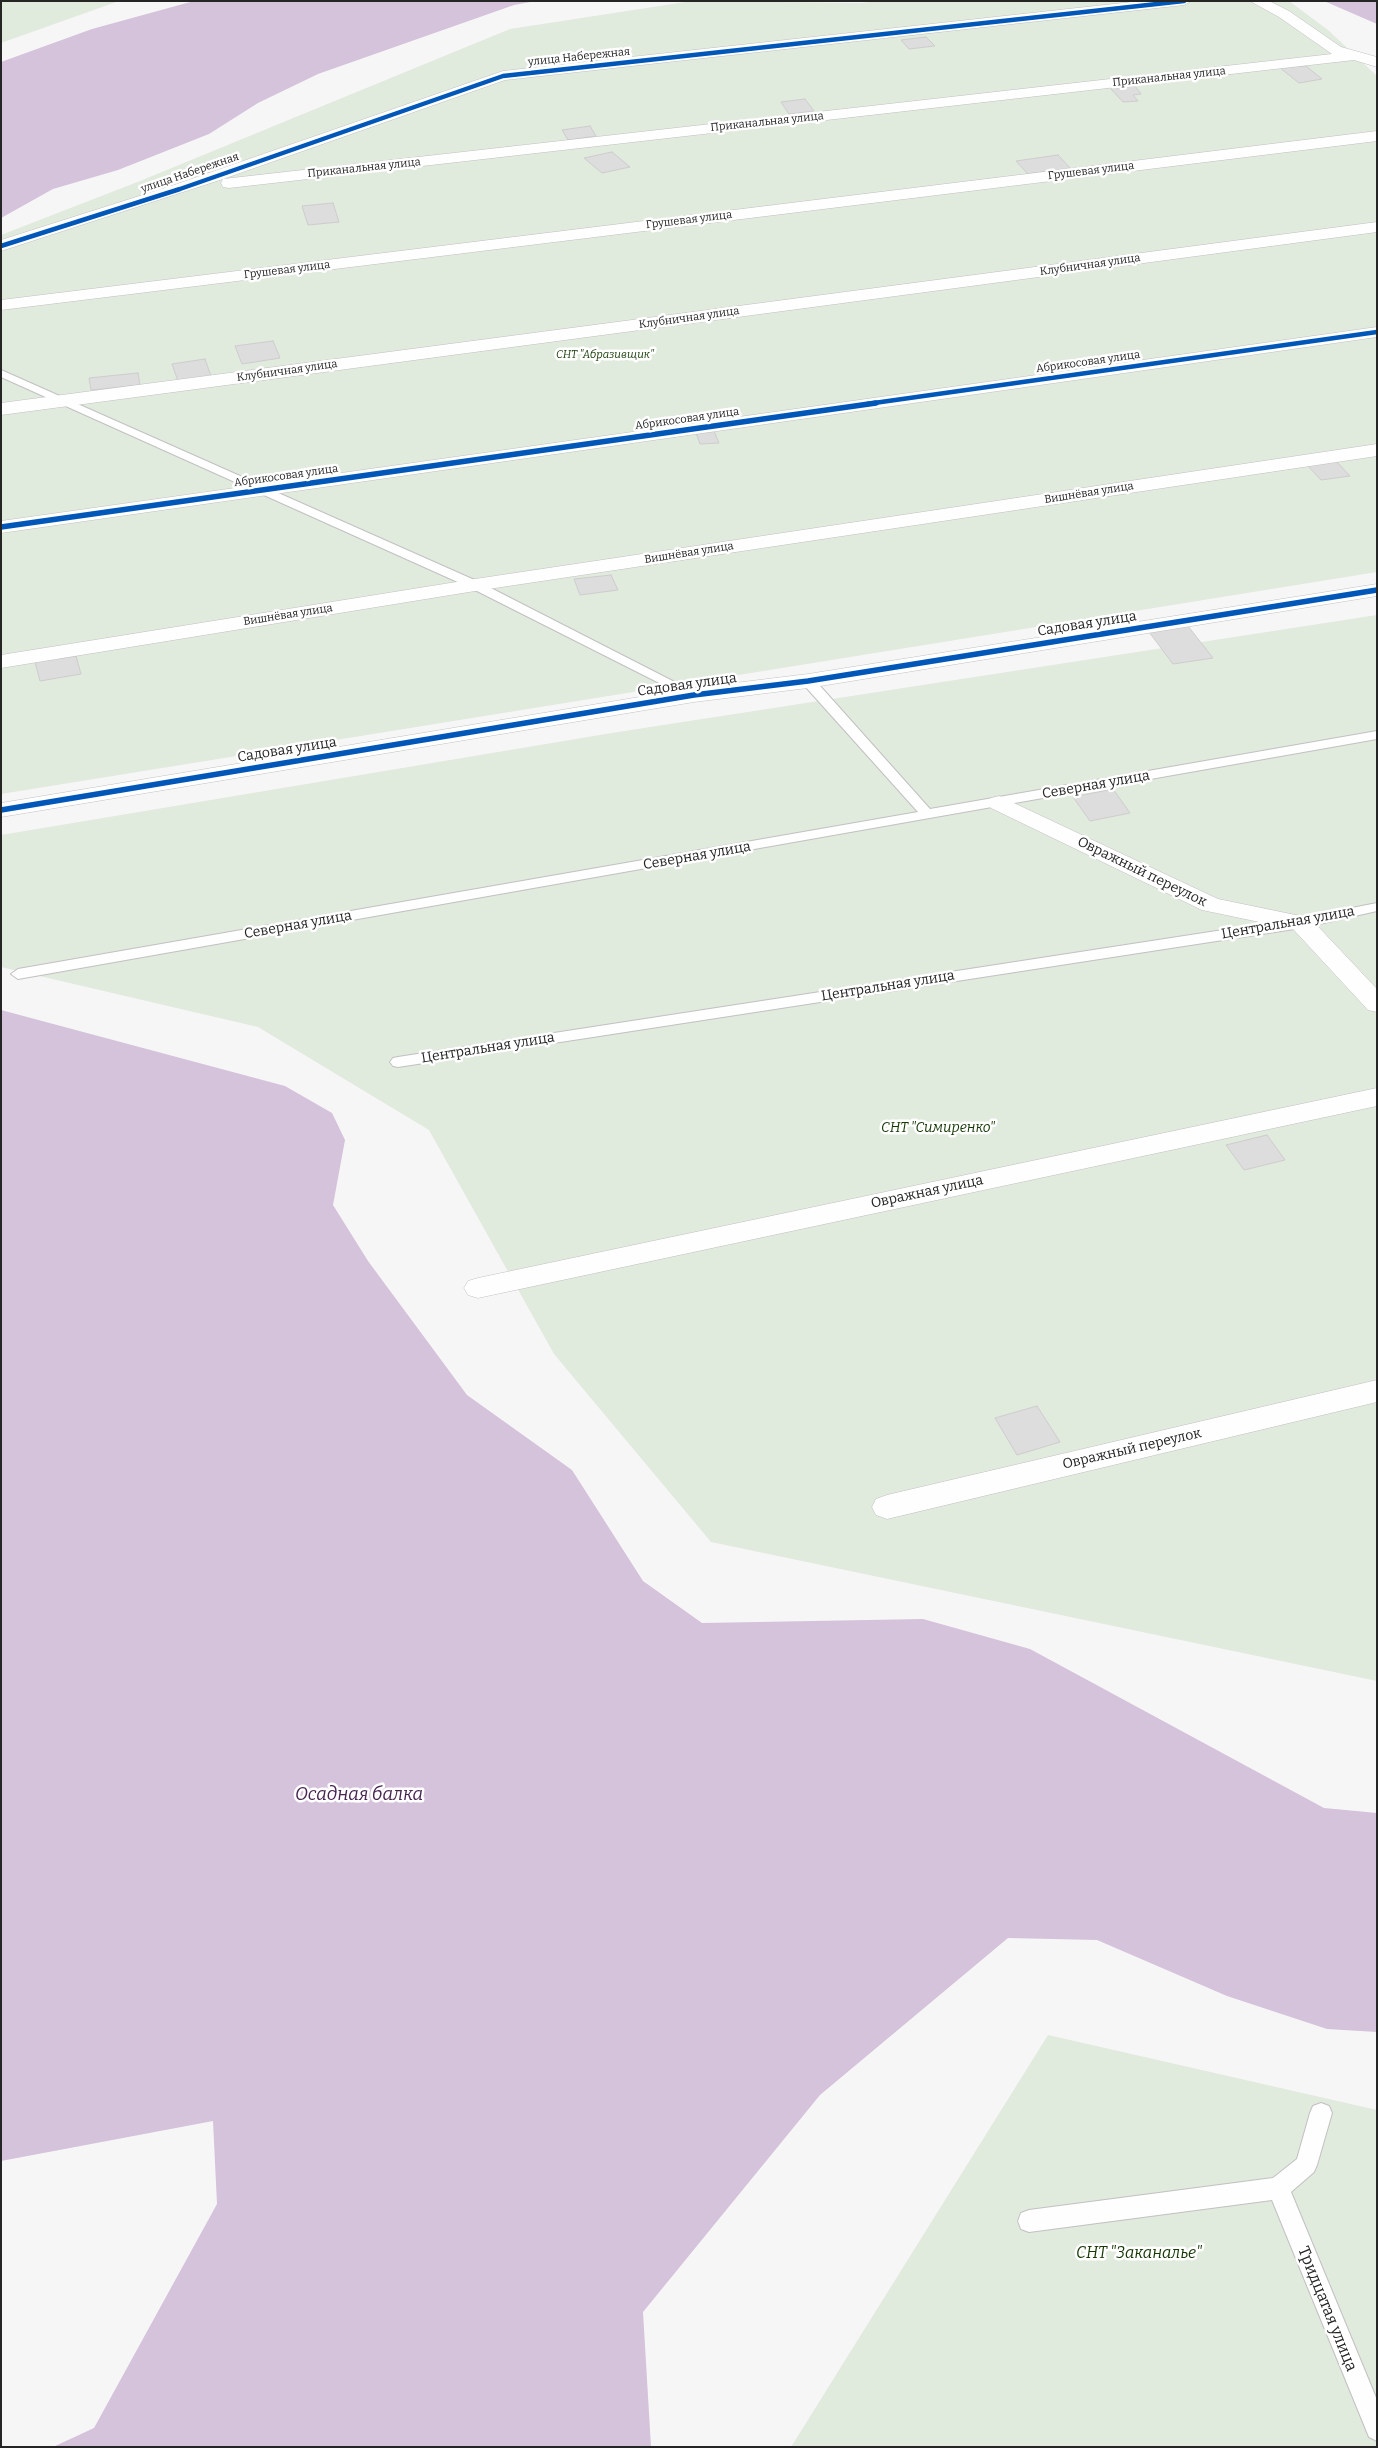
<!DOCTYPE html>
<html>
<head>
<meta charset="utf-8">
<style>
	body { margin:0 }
	#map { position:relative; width:1378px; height:2448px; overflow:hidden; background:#f7f6f7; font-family:Bitter,serif }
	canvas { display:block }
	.frame { position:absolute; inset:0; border:2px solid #262526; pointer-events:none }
</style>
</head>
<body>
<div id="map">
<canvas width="1378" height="2448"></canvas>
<div class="frame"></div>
</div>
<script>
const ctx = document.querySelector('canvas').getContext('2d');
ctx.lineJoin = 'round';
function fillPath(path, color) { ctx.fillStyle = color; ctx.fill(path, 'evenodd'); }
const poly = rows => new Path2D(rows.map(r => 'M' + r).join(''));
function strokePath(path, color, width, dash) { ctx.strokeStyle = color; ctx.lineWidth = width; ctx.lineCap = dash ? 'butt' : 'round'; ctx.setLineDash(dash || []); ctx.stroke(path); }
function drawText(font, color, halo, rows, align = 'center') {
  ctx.font = font + ' Bitter,serif'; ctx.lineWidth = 5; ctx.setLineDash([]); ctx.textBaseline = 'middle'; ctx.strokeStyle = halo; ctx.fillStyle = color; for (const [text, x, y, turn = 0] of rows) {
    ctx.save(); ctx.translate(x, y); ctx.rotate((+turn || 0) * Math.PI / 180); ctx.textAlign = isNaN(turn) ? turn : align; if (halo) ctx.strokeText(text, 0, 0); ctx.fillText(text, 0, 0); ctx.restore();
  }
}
const green = poly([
	[1,1,119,1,1,43],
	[692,1,861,3,879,1,1289,1,1328,30,1377,76,1377,572,1,794,1,235,140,181,510,29],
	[1377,615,1377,1681,711,1542,554,1354,429,1130,258,1027,1,967,1,835,618,732],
	[1048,2035,1377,2110,1377,2447,791,2447]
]);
const water = poly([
	[194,1,536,1,514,5,318,74,258,103,209,134,118,170,53,189,1,218,1,62,92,29],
	[1324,1,1377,1,1377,24],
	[1,1010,285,1086,332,1113,345,1140,333,1205,368,1261,467,1395,572,1470,643,1581,702,1623,923,1619,1030,1649,1324,1808,1377,1813,1377,2032,1327,2029,1227,1996,1097,1940,1008,1938,820,2095,643,2312,651,2447,53,2447,94,2428,217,2204,213,2121,1,2161]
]);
const building = poly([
	[926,37,935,46,909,49,901,40,926,37],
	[1306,66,1322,79,1299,83,1279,67,1306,66],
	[1135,86,1141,94,1133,95,1138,101,1123,102,1111,89,1135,86],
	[805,99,814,111,789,114,781,102,805,99],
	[590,126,596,136,568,140,562,130,590,126],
	[612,152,630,167,602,173,584,158,612,152],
	[1058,155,1070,168,1028,174,1016,161,1058,155],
	[333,203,339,222,308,225,302,206,333,203],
	[273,341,280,358,242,364,235,346,273,341],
	[205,359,211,376,178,381,172,364,205,359],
	[138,373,140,385,91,390,89,378,138,373],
	[714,431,719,443,700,444,696,433,714,431],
	[1336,461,1350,476,1321,480,1307,465,1336,461],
	[611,575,618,590,580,595,574,579,611,575],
	[1188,626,1213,658,1173,664,1149,632,1188,626],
	[76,656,81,674,40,681,35,662,76,656],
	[1113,789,1130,813,1090,821,1073,797,1113,789],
	[1267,1135,1285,1160,1244,1170,1226,1145,1267,1135],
	[1037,1406,1060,1442,1017,1455,995,1418,1037,1406]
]);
const service = poly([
	[1,370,479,582,700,695,694,699,689,698,471,588,1,377,1,370],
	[808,677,813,678,930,809,1377,731,1377,739,18,979,11,974,18,969,918,812,803,684,802,681,808,677],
	[1377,903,1377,911,1301,928,398,1067,393,1066,390,1062,393,1058,398,1057,1301,918,1377,903],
	[1321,2103,1329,2106,1332,2113,1317,2165,1314,2172,1291,2192,1377,2400,1377,2441,1369,2437,1272,2200,1029,2232,1021,2229,1018,2221,1021,2213,1029,2210,1273,2178,1297,2159,1310,2113,1313,2106,1321,2103]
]);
const minor = poly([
	[1141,1,1191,1,1184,5,505,80,223,179,1332,54,1279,17,1250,1,1269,1,1289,11,1341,47,1377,57,1377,67,1354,60,229,188,223,187,221,183,223,179,1,251,1,240,174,185,503,71,1141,1],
	[1377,131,1377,141,1,310,1,300,1377,131],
	[1377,222,1377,232,1,415,1,403,1377,222],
	[1377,327,1377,337,1,533,1,521,1377,327],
	[1377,444,1377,456,475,591,1,668,1,655,475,579,1377,444],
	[1377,584,1377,596,808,688,694,702,1,817,1,803,694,688,808,674,1377,584],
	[999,796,1218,899,1310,918,1377,989,1377,1012,1368,1010,1293,929,1202,910,991,808,987,803,991,798,999,796],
	[1377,1088,1377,1106,478,1298,468,1295,464,1288,468,1281,478,1278,1377,1088],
	[1377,1380,1377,1402,887,1519,876,1515,872,1507,876,1499,887,1495,1377,1380]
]);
const cyclewayFar1 = poly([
	[1,246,180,189,503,76,1184,1],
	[867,404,1377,332]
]);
const cycleway = poly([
	[1,527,876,403],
	[1,810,694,695,808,681,1377,590]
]);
const farStreetnames = [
	["улица Набережная",579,57,-6],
	["Приканальная улица",1169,77,-6],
	["Приканальная улица",767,122,-6],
	["Приканальная улица",364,168,-6],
	["Грушевая улица",1091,171,-7],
	["улица Набережная",190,173,-19],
	["Грушевая улица",689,220,-7],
	["Клубничная улица",1090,265,-8],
	["Грушевая улица",287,270,-7],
	["Клубничная улица",689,318,-8],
	["Абрикосовая улица",1088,362,-8],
	["Клубничная улица",287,371,-8],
	["Абрикосовая улица",687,419,-8],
	["Абрикосовая улица",286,476,-8],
	["Вишнёвая улица",1089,493,-9],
	["Вишнёвая улица",689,553,-9],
	["Вишнёвая улица",288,615,-9]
];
const farParknames = [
	["СНТ \"Абразивщик\"",605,355]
];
const streetNames = [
	["Садовая улица",1087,624,-9],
	["Садовая улица",687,685,-8],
	["Садовая улица",287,750,-9],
	["Северная улица",1096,785,-10],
	["Северная улица",697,856,-10],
	["Овражный переулок",1142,872,26],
	["Центральная улица",1288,923,-10],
	["Северная улица",298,925,-10],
	["Центральная улица",888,986,-9],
	["Центральная улица",488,1048,-9],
	["Овражная улица",927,1192,-12],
	["Овражный переулок",1132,1449,-13]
];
const parkNames = [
	["СНТ \"Симиренко\"",938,1128]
];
const nearParknames = [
	["СНТ \"Заканалье\"",1139,2254]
];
const nearStreetnames = [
	["Тридцатая улица",1327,2309,68]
];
const nearWaternames = [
	["Осадная балка",359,1795]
];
fillPath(green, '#e0eadd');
fillPath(water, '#d5c2db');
fillPath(building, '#deddde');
strokePath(building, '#cecdce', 1);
strokePath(service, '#c2c1c2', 2);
strokePath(minor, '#c2c1c2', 1);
fillPath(service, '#fefefe');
fillPath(minor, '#fefefe');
strokePath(cyclewayFar1, '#0057b8', 4.5);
strokePath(cycleway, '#0057b8', 5.5);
drawText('11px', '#262526', '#fff', farStreetnames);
drawText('italic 11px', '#153805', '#fff', farParknames);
drawText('14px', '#262526', '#fff', streetNames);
drawText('italic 14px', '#153805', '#fff', parkNames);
drawText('italic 16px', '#153805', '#fff', nearParknames);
drawText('16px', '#262526', '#fff', nearStreetnames);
drawText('italic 18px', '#472552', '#fff', nearWaternames);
</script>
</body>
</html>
